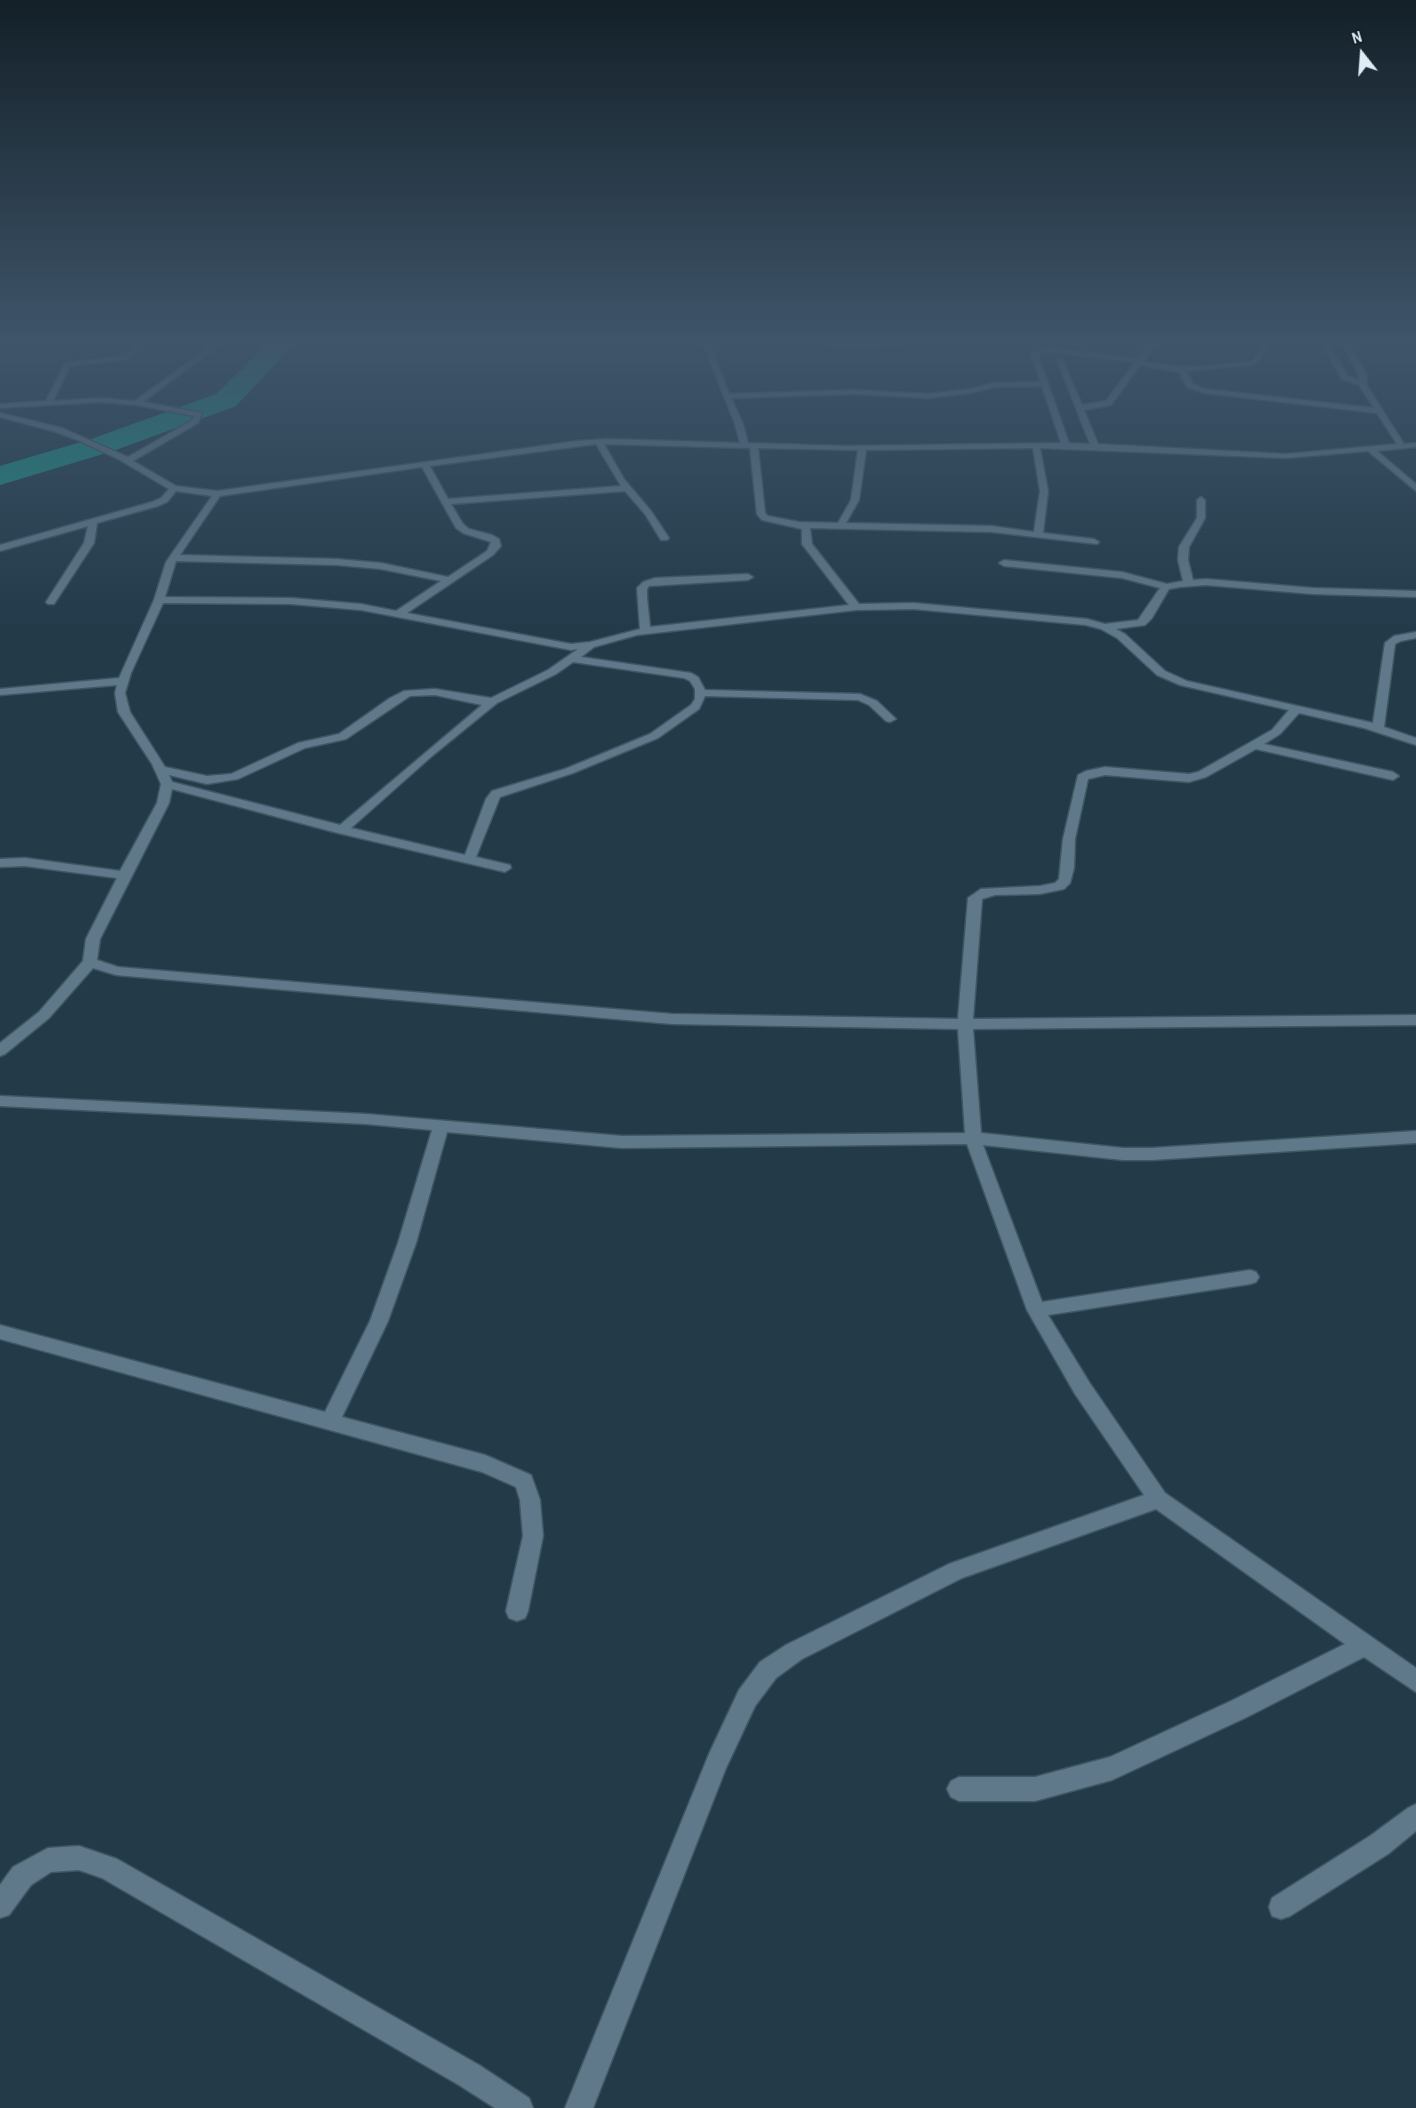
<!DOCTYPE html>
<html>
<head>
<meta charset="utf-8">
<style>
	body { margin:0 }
	#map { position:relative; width:1416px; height:2108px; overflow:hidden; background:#233a49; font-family:"Archivo Narrow",sans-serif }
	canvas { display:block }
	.north { position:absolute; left:1332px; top:24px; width:60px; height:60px; -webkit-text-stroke:4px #152027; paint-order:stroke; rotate:343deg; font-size:16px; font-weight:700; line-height:24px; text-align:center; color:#deecf6 }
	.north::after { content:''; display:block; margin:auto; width:21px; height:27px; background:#deecf6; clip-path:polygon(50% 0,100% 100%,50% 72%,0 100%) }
</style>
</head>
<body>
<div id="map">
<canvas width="1416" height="2108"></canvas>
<div class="north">N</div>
</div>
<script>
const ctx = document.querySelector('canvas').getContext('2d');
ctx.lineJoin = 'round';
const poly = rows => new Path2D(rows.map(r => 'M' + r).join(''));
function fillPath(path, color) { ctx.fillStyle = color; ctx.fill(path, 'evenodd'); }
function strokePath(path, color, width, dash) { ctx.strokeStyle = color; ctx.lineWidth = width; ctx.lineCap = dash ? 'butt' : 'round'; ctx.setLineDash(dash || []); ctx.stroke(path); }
const river = poly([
	[270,341,297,341,236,406,113,451,0,485,0,466,91,439,216,394,270,341]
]);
const street = poly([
	[212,341,219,341,211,351,143,402,202,413,198,423,133,461,176,486,217,491,577,441,607,439,740,443,735,424,702,341,709,341,729,394,855,390,929,394,970,389,995,383,1041,382,1031,355,1036,350,1050,348,1138,359,1151,341,1158,341,1144,362,1173,366,1201,367,1248,362,1253,360,1264,341,1271,341,1258,362,1252,365,1186,371,1193,384,1205,389,1374,408,1359,385,1342,379,1320,341,1327,341,1348,376,1359,380,1359,376,1341,341,1348,341,1367,376,1366,384,1404,444,1416,443,1416,447,1377,451,1416,484,1416,491,1368,451,1286,458,1040,448,1048,491,1043,533,1094,539,1099,542,1097,544,992,532,810,528,812,544,859,604,914,603,1087,619,1105,624,1138,620,1160,588,1122,578,1004,566,999,563,1004,560,1122,572,1167,584,1183,581,1178,560,1179,547,1197,518,1197,500,1201,497,1205,500,1205,518,1189,547,1188,560,1193,580,1206,579,1313,588,1416,591,1416,597,1313,594,1206,585,1180,587,1169,589,1152,618,1145,625,1116,629,1125,634,1165,671,1187,681,1373,723,1385,643,1394,636,1416,632,1416,638,1401,641,1395,644,1384,727,1416,738,1416,745,1364,728,1299,713,1280,734,1264,744,1393,772,1399,776,1393,780,1256,749,1206,777,1189,782,1105,775,1088,779,1075,839,1074,868,1070,883,1064,889,1040,894,995,895,982,899,973,1019,1416,1015,1416,1025,973,1029,981,1133,1123,1148,1152,1148,1416,1131,1416,1143,1152,1160,1123,1160,983,1145,1042,1302,1250,1270,1256,1272,1259,1277,1256,1282,1250,1284,1048,1315,1089,1382,1165,1493,1416,1668,1416,1692,1364,1657,1247,1717,1112,1780,1035,1801,959,1801,951,1797,947,1789,951,1781,959,1777,1035,1777,1110,1757,1231,1701,1345,1644,1156,1509,962,1578,802,1659,776,1678,755,1706,726,1768,593,2108,565,2108,709,1754,739,1690,760,1662,786,1645,949,1564,1144,1495,1075,1394,1027,1310,967,1144,622,1148,447,1132,416,1243,388,1321,342,1417,485,1455,531,1475,540,1500,543,1536,528,1611,525,1618,517,1621,509,1618,506,1611,523,1536,520,1500,516,1487,482,1472,0,1339,0,1325,325,1412,370,1321,398,1243,432,1130,366,1124,0,1106,0,1096,366,1114,622,1136,965,1133,958,1029,672,1024,116,975,93,968,49,1018,5,1054,0,1056,0,1043,39,1012,83,961,86,939,117,878,25,866,0,867,0,859,25,858,120,871,157,803,161,784,152,764,118,712,115,693,117,685,0,695,0,689,119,678,154,600,166,562,212,496,176,491,167,502,158,506,97,523,94,543,54,604,48,604,46,602,84,543,88,526,0,551,0,545,152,502,161,498,169,489,120,460,80,441,56,432,0,417,0,413,62,428,128,457,191,421,194,416,137,405,100,402,0,408,0,404,46,401,65,363,126,356,135,345,138,347,130,359,70,366,53,401,100,398,135,401,207,349,212,341],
	[1050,352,1135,362,1106,401,1082,405,1063,360,1060,358,1057,360,1090,444,1069,443,1038,355,1050,352],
	[1140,365,1179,372,1187,387,1204,393,1377,413,1397,444,1286,454,1098,444,1084,410,1111,405,1140,365],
	[1042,386,1061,443,846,446,748,443,743,424,731,398,855,394,929,398,970,393,995,387,1042,386],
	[596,444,621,486,448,499,430,466,596,444],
	[604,444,750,448,757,514,762,520,802,529,802,544,849,605,650,627,647,597,647,589,649,586,748,580,753,577,748,574,655,578,643,582,637,588,640,629,590,642,571,644,407,613,493,555,501,546,499,539,492,535,469,529,463,524,451,504,625,491,645,514,661,540,667,540,669,538,651,511,624,479,604,444],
	[758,448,858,450,851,500,838,523,799,522,768,516,765,513,758,448],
	[1033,448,1040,491,1034,532,992,526,846,523,859,500,866,450,1033,448],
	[422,467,456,528,463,533,491,542,487,551,448,577,381,563,337,559,180,555,220,496,422,467],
	[176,561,337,565,381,569,441,581,396,611,361,604,291,598,165,597,176,561],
	[163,603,291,604,361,610,571,650,578,649,548,670,491,698,435,689,404,691,390,698,339,734,298,743,231,774,207,776,165,767,130,712,125,693,131,673,163,603],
	[914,609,1086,625,1101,629,1117,638,1157,675,1180,685,1289,710,1272,730,1198,772,1189,774,1105,767,1086,771,1078,775,1063,839,1059,879,1055,883,1040,886,981,889,968,898,958,1019,672,1014,118,967,97,960,100,939,169,803,172,789,338,833,505,872,511,868,510,865,476,857,500,797,573,773,658,738,699,709,705,696,858,700,869,705,886,721,890,722,896,719,877,701,860,694,705,690,698,677,691,673,581,657,594,647,637,635,856,610,914,609],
	[573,662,684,678,690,681,695,689,695,699,691,705,650,734,565,769,492,791,486,799,465,855,351,828,432,756,497,703,556,674,573,662],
	[435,695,482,705,340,825,172,782,169,775,207,784,238,779,305,748,346,739,410,696,435,695],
	[811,341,841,342,958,341,841,346,811,341],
	[1416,1804,1416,1831,1388,1854,1290,1916,1281,1919,1272,1916,1269,1907,1272,1898,1370,1836,1408,1808,1416,1804],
	[79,1846,117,1859,479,2065,529,2098,533,2108,495,2108,459,2085,102,1878,79,1870,51,1872,31,1885,9,1915,0,1918,0,1885,13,1867,48,1848,79,1846]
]);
fillPath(river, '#188e80');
strokePath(street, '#415663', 3);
fillPath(street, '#60798a');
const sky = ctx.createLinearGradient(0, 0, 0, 637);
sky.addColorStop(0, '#132028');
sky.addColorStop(0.54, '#3f556a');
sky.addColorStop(1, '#3f556a00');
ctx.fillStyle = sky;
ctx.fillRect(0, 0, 1416, 637);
</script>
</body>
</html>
